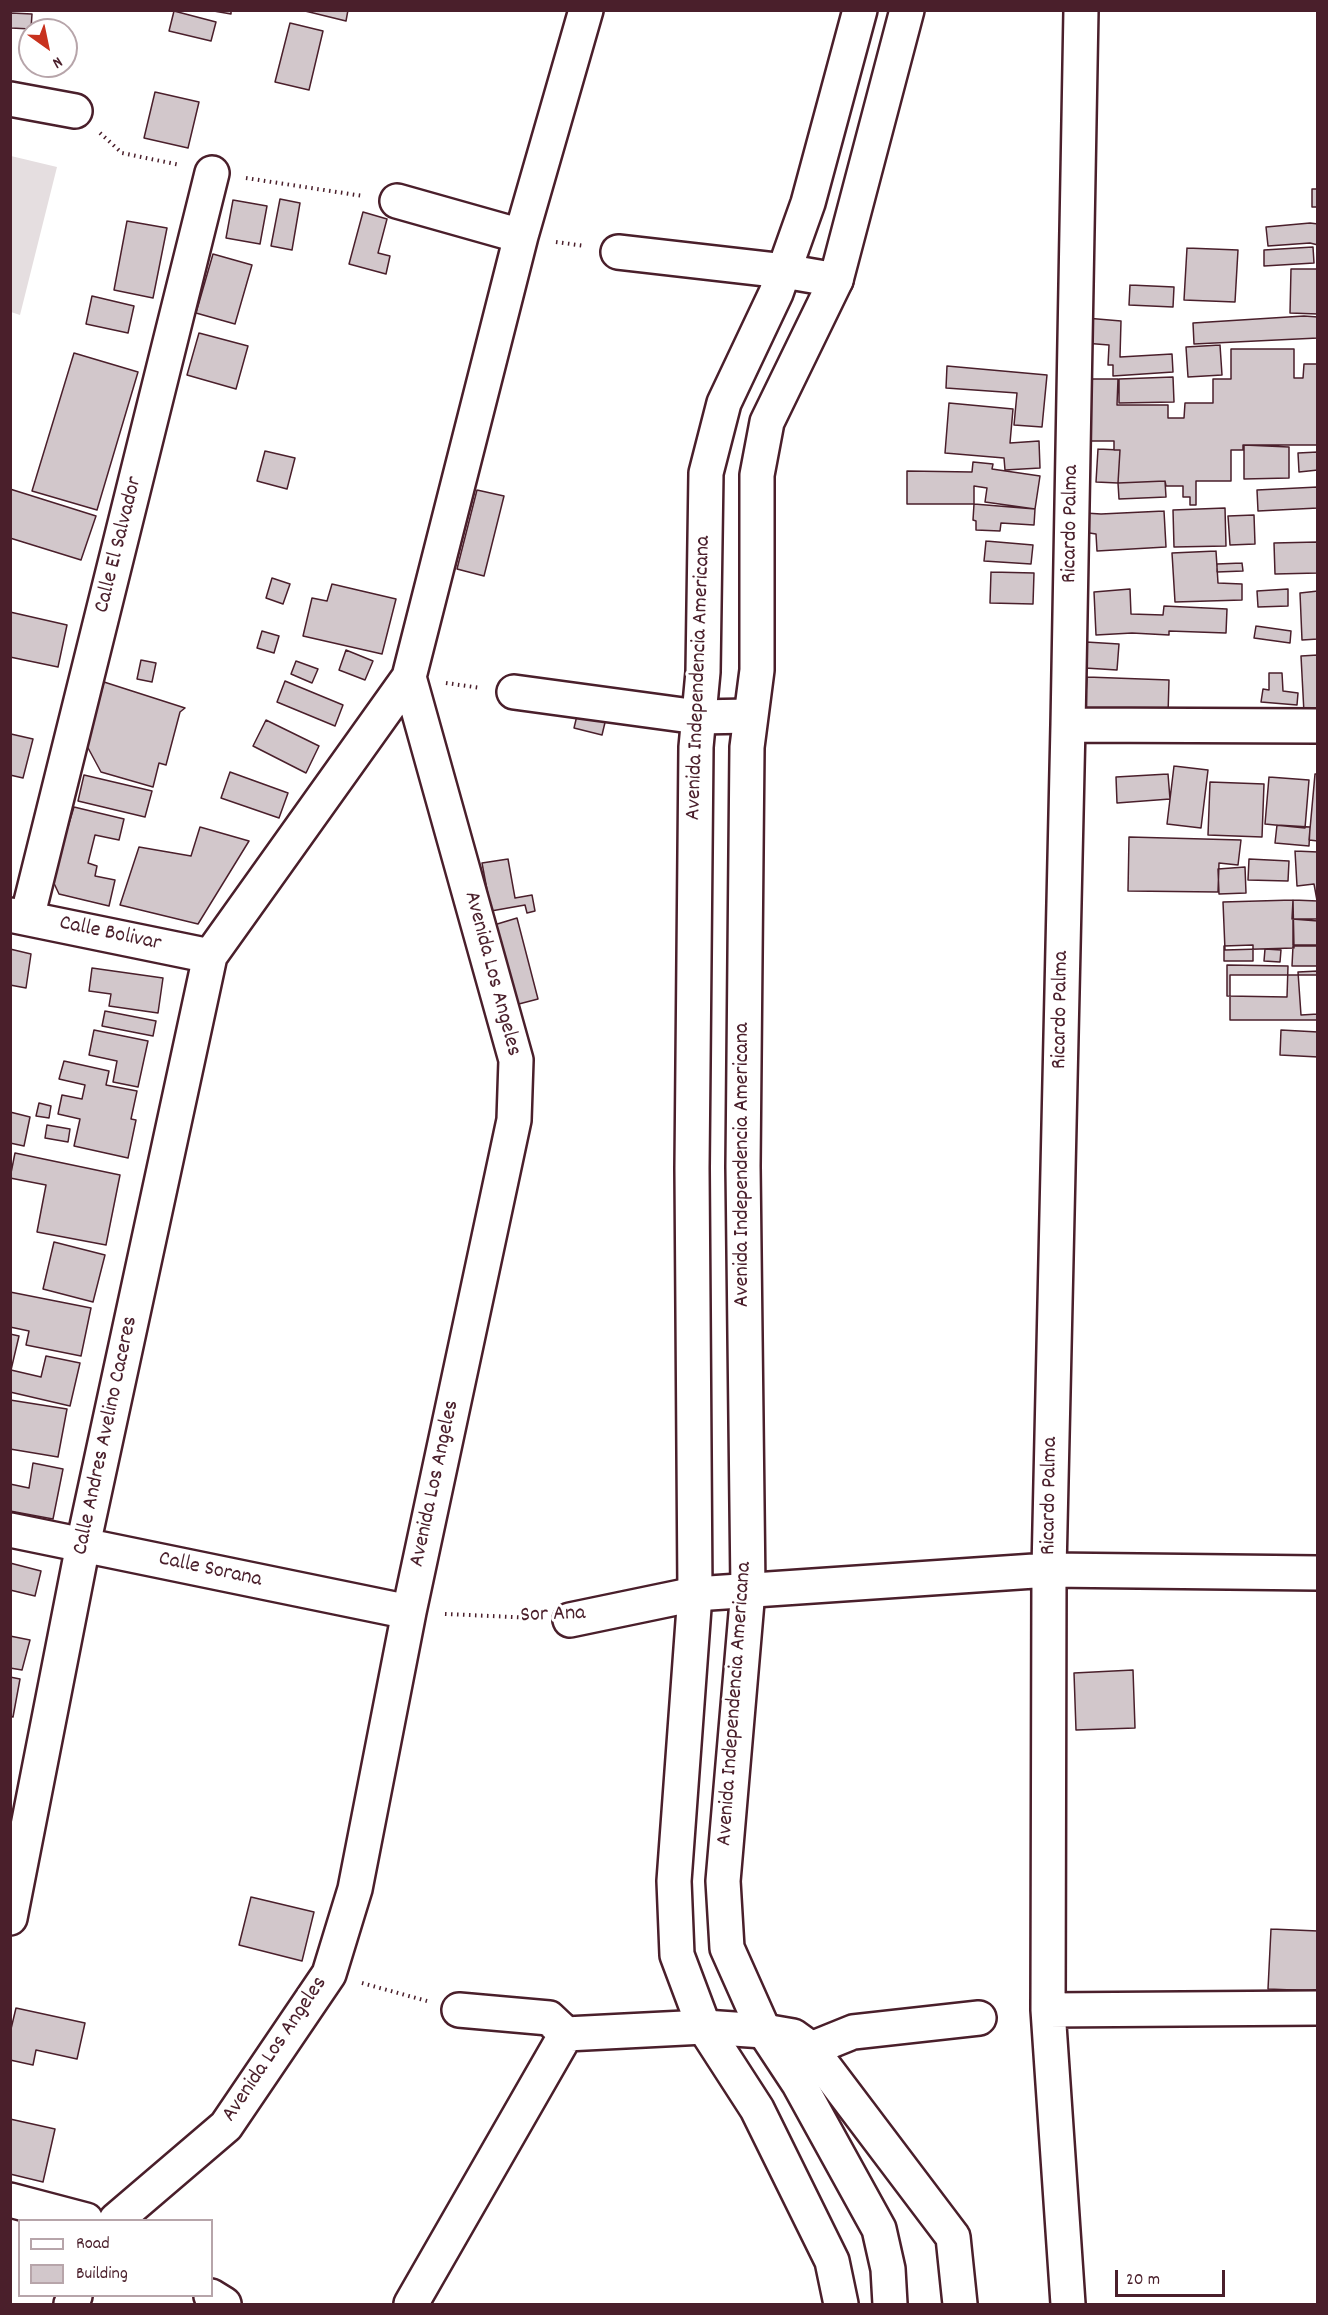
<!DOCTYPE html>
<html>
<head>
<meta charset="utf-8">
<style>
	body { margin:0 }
	#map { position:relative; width:1328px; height:2315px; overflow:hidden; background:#fff; font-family:Dekko,sans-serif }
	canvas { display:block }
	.frame { position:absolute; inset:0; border:12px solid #4a1f2b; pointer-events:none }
	.legend { position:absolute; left:18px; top:2219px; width:195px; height:78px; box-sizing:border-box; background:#fff; border:2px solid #b7a5aa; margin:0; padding:8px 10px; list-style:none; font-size:18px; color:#4a1f2b }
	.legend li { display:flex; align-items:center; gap:12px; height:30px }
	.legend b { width:30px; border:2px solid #b7a5aa }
	.north { position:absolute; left:18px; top:18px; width:60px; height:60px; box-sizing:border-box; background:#fff; border:2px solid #b7a5aa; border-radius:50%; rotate:147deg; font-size:16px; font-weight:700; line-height:24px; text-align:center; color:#4a1f2b }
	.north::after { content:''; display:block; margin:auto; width:21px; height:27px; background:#c8321e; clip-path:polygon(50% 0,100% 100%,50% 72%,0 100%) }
	.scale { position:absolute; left:1115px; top:2270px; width:110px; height:27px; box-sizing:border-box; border:3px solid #4a1f2b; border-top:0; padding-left:8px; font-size:18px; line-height:21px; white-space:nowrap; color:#4a1f2b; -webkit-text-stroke:4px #fff; paint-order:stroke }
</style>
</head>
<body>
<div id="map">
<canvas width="1328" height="2315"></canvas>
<div class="frame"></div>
<ul class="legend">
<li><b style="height:8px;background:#fff"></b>Road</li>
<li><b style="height:16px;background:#d2c7cb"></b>Building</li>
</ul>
<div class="north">N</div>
<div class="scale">20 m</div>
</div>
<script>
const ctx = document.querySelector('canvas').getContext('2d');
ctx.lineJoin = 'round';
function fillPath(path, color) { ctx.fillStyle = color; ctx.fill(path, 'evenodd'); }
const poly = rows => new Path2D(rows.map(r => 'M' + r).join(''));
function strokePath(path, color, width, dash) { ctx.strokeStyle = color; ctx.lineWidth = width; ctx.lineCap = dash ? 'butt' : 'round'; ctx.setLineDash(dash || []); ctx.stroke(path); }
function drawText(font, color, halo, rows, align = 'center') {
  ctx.font = font + ' Dekko,sans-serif'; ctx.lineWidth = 6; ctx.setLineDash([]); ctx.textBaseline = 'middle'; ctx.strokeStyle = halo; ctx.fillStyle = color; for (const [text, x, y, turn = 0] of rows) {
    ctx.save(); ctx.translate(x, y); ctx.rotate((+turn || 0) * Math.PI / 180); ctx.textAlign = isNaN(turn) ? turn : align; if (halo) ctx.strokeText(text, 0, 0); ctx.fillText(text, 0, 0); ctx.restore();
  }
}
const green = poly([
	[11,156,57,167,20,315,11,312]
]);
const building = poly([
	[208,10,231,10,231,14,208,10],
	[301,10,348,10,346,21,301,10],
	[174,11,216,22,211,41,169,31,174,11],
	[11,13,32,14,31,29,11,28,11,13],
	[290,23,323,31,309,90,275,82,290,23],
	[155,92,199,102,188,148,144,138,155,92],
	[1312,189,1318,189,1318,207,1312,207,1312,189],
	[280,199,300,203,292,250,271,246,280,199],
	[233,200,267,206,260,244,226,238,233,200],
	[363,212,387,219,378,253,390,256,386,274,349,264,363,212],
	[127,221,167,228,153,298,114,290,127,221],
	[1310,223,1318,224,1318,245,1310,243,1268,246,1266,227,1310,223],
	[1313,247,1314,263,1264,266,1264,250,1313,247],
	[1187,248,1238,250,1235,302,1184,300,1187,248],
	[213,254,252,265,235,324,196,313,213,254],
	[1317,260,1318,260,1318,314,1290,313,1291,269,1317,269,1317,260],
	[1130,285,1174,287,1173,307,1129,305,1130,285],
	[92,296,134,306,128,333,86,324,92,296],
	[1304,316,1318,317,1318,338,1194,344,1193,323,1304,316],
	[1086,318,1121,321,1120,357,1172,354,1173,372,1113,376,1113,365,1108,365,1109,345,1084,343,1086,318],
	[199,333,248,346,236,389,187,375,199,333],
	[1317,343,1318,445,1243,445,1243,450,1231,450,1231,481,1196,481,1196,505,1190,505,1190,497,1183,497,1183,486,1166,486,1165,481,1118,483,1120,450,1114,450,1114,441,1090,441,1091,379,1118,379,1117,405,1168,405,1168,418,1184,418,1185,403,1213,403,1213,379,1231,379,1231,349,1294,349,1294,378,1303,378,1304,364,1317,364,1317,343],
	[1220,345,1222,375,1188,377,1186,347,1220,345],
	[74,353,138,372,97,510,32,491,74,353],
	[947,366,1047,375,1042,427,1014,425,1017,393,946,388,947,366],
	[1173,377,1174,402,1119,403,1119,379,1173,377],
	[949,403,1013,409,1010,443,1039,441,1040,468,1005,470,1004,458,945,453,949,403],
	[1244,445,1289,447,1289,478,1244,479,1244,445],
	[1098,449,1120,450,1118,483,1096,482,1098,449],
	[265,451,295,458,287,489,257,481,265,451],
	[1318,452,1318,470,1299,472,1298,453,1318,452],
	[973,462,993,464,992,469,1040,476,1035,509,985,502,987,488,974,486,974,504,907,504,907,471,972,472,973,462],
	[1165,481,1166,497,1119,499,1118,483,1165,481],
	[1318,487,1318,508,1258,511,1257,490,1318,487],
	[10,489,96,516,81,560,10,538,10,489],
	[477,490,504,496,484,576,457,569,477,490],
	[974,504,1035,509,1034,525,1001,523,1000,531,976,530,976,521,973,520,974,504],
	[1225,508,1226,546,1174,547,1173,510,1225,508],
	[1164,511,1166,547,1097,551,1096,534,1083,532,1085,513,1101,514,1164,511],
	[1254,515,1255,544,1230,545,1228,516,1254,515],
	[986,541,1033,545,1031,564,984,561,986,541],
	[1318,542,1318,573,1275,574,1274,543,1318,542],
	[1216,551,1218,583,1242,584,1242,600,1175,602,1172,553,1216,551],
	[1242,563,1243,571,1217,572,1217,564,1242,563],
	[991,572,1034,573,1033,604,990,603,991,572],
	[272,578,290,584,283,604,266,598,272,578],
	[332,584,396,599,382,654,303,636,312,598,327,601,332,584],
	[1130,589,1131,614,1163,615,1164,606,1227,609,1226,633,1169,631,1169,635,1132,633,1096,635,1094,592,1130,589],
	[1288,589,1288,606,1258,607,1257,591,1288,589],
	[1318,591,1318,639,1302,640,1300,593,1318,591],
	[10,612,67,625,58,667,10,657,10,612],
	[1256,626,1291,631,1290,643,1254,638,1256,626],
	[262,631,279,636,274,653,257,648,262,631],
	[1086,642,1119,644,1117,670,1085,668,1086,642],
	[346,650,373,661,365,680,339,670,346,650],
	[1318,655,1318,712,1304,713,1301,656,1318,655],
	[141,660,156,663,152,682,137,679,141,660],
	[296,661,318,669,312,683,291,674,296,661],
	[1269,673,1282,673,1283,691,1298,693,1297,705,1261,702,1263,689,1269,690,1269,673],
	[1087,677,1169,680,1168,715,1085,711,1087,677],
	[285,681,343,705,335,726,277,702,285,681],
	[104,682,185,708,180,712,166,765,159,763,153,787,101,772,87,746,104,682],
	[580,703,608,710,602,735,574,728,580,703],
	[266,720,319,746,306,773,253,746,266,720],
	[11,734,33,739,23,778,10,775,11,734],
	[1174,766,1208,770,1201,828,1167,824,1174,766],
	[230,772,288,793,279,818,221,798,230,772],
	[1168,774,1170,799,1117,803,1116,777,1168,774],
	[1315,774,1318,774,1318,841,1309,840,1315,774],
	[84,775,152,791,145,817,78,801,84,775],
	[1269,777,1309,780,1305,828,1265,824,1269,777],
	[1210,782,1264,784,1262,837,1208,835,1210,782],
	[74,807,124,819,119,840,95,835,88,863,97,866,95,876,115,880,109,906,59,894,52,879,74,807],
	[1277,825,1310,827,1309,846,1275,843,1277,825],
	[200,827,249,841,198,924,120,905,139,847,191,856,200,827],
	[1129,837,1241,840,1238,865,1219,863,1218,892,1128,891,1129,837],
	[1295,851,1318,852,1318,906,1314,884,1297,886,1295,851],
	[508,859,515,898,532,895,535,911,527,913,525,905,491,911,482,863,508,859],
	[1249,859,1289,861,1288,881,1248,880,1249,859],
	[1245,867,1246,893,1219,894,1218,869,1245,867],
	[1293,900,1294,948,1225,950,1223,902,1293,900],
	[1293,900,1318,901,1318,921,1292,919,1293,900],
	[517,918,538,999,515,1005,494,925,517,918],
	[1293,919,1318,919,1318,945,1293,945,1293,919],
	[1253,945,1253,961,1224,961,1224,946,1253,945],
	[1293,946,1318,946,1318,966,1292,966,1293,946],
	[10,949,31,954,26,988,10,985,10,949],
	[1265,949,1281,950,1280,962,1264,961,1265,949],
	[1227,965,1288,966,1287,997,1227,996,1227,965],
	[92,968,163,978,158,1013,109,1006,111,994,89,991,92,968],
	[1318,971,1318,1014,1301,1015,1298,972,1318,971],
	[1230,975,1318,975,1318,1020,1230,1020,1230,975],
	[105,1011,156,1021,153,1036,102,1026,105,1011],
	[94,1030,148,1041,138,1087,113,1082,117,1061,89,1055,94,1030],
	[1281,1030,1318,1032,1318,1057,1280,1055,1281,1030],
	[64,1061,109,1071,106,1085,137,1091,131,1119,136,1120,128,1158,74,1146,80,1119,58,1114,62,1095,82,1099,85,1085,59,1079,64,1061],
	[39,1103,51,1106,49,1118,36,1116,39,1103],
	[10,1112,30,1117,24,1146,10,1143,10,1112],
	[47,1125,70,1129,68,1142,45,1138,47,1125],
	[15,1153,120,1175,106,1245,37,1232,46,1185,10,1178,15,1153],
	[54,1242,105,1255,93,1302,43,1289,54,1242],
	[10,1292,91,1308,81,1356,26,1345,29,1331,10,1327,10,1292],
	[10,1334,19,1336,11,1370,41,1377,46,1356,80,1363,70,1406,10,1392,10,1334],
	[10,1400,67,1409,58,1457,10,1449,10,1400],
	[33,1463,63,1469,53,1519,10,1511,10,1484,29,1488,33,1463],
	[10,1563,41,1571,35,1596,10,1590,10,1563],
	[10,1636,30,1640,22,1670,10,1668,10,1636],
	[1133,1670,1135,1728,1076,1730,1074,1673,1133,1670],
	[10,1677,20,1679,13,1717,10,1716,10,1677],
	[251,1897,314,1912,302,1961,239,1945,251,1897],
	[1271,1929,1318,1931,1318,1991,1268,1989,1271,1929],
	[16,2008,85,2023,77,2059,36,2050,33,2065,10,2060,10,2033,16,2008],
	[10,2119,55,2129,43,2182,10,2174,10,2119]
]);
const path = poly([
	[100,133,122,153,180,165],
	[246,178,363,196],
	[556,242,585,246],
	[446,683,481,688],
	[445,1614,536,1618],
	[362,1983,427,2001]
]);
const minor = poly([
	[10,99,75,111],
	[397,201,521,236],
	[618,252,784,271,836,280],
	[514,692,698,717,750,716],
	[1068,725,1318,726],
	[10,915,210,956],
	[27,918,212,173],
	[10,1530,409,1612],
	[570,1620,695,1594,1049,1570,1318,1573],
	[10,1918,83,1545,210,956,409,677,521,236,586,10],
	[459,2010,549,2018,566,2034,704,2027,764,2031,793,2036,811,2049,953,2237,960,2304],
	[1048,2010,1318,2008],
	[811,2049,853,2032,979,2018],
	[116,2220,226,2126,329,1974,355,1889,409,1612,514,1120,516,1060,409,677],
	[71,2304,75,2296],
	[411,2304,566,2034],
	[1068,2304,1048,2010,1049,1570,1068,725,1081,10]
]);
const tertiary = poly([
	[10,2200,86,2220],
	[211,2296,224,2304],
	[841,2304,832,2261,757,2109,704,2027,677,1955,674,1881,695,1594,692,1168,696,747,703,672,706,473,724,403,776,293,808,203,860,10],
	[890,2304,888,2269,879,2229,799,2084,764,2031,727,1948,723,1881,748,1590,743,1166,747,747,757,670,757,475,767,422,836,280,907,10]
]);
const streetNames = [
	["Ricardo Palma",1072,524,-89],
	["Calle El Salvador",120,545,-76],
	["Avenida Independencia Americana",700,678,-88],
	["Calle Bolivar",110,935,12],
	["Avenida Los Angeles",491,974,75],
	["Ricardo Palma",1062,1010,-89],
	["Avenida Independencia Americana",744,1165,-90],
	["Calle Andres Avelino Caceres",107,1436,-78],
	["Avenida Los Angeles",436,1484,-78],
	["Ricardo Palma",1051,1496,-89],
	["Calle Sorana",210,1571,12],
	["Sor Ana",553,1616,-2],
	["Avenida Independencia Americana",736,1704,-86],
	["Avenida Los Angeles",276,2050,-56]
];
fillPath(green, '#e5dee0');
fillPath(building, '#d2c7cb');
strokePath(building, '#4a1f2b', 1.5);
strokePath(minor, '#4a1f2b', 38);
strokePath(tertiary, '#4a1f2b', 38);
strokePath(path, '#4a1f2b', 4, [1.5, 4.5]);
strokePath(minor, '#fff', 33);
strokePath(tertiary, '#fff', 33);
drawText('22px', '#4a1f2b', '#fff', streetNames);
</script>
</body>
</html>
